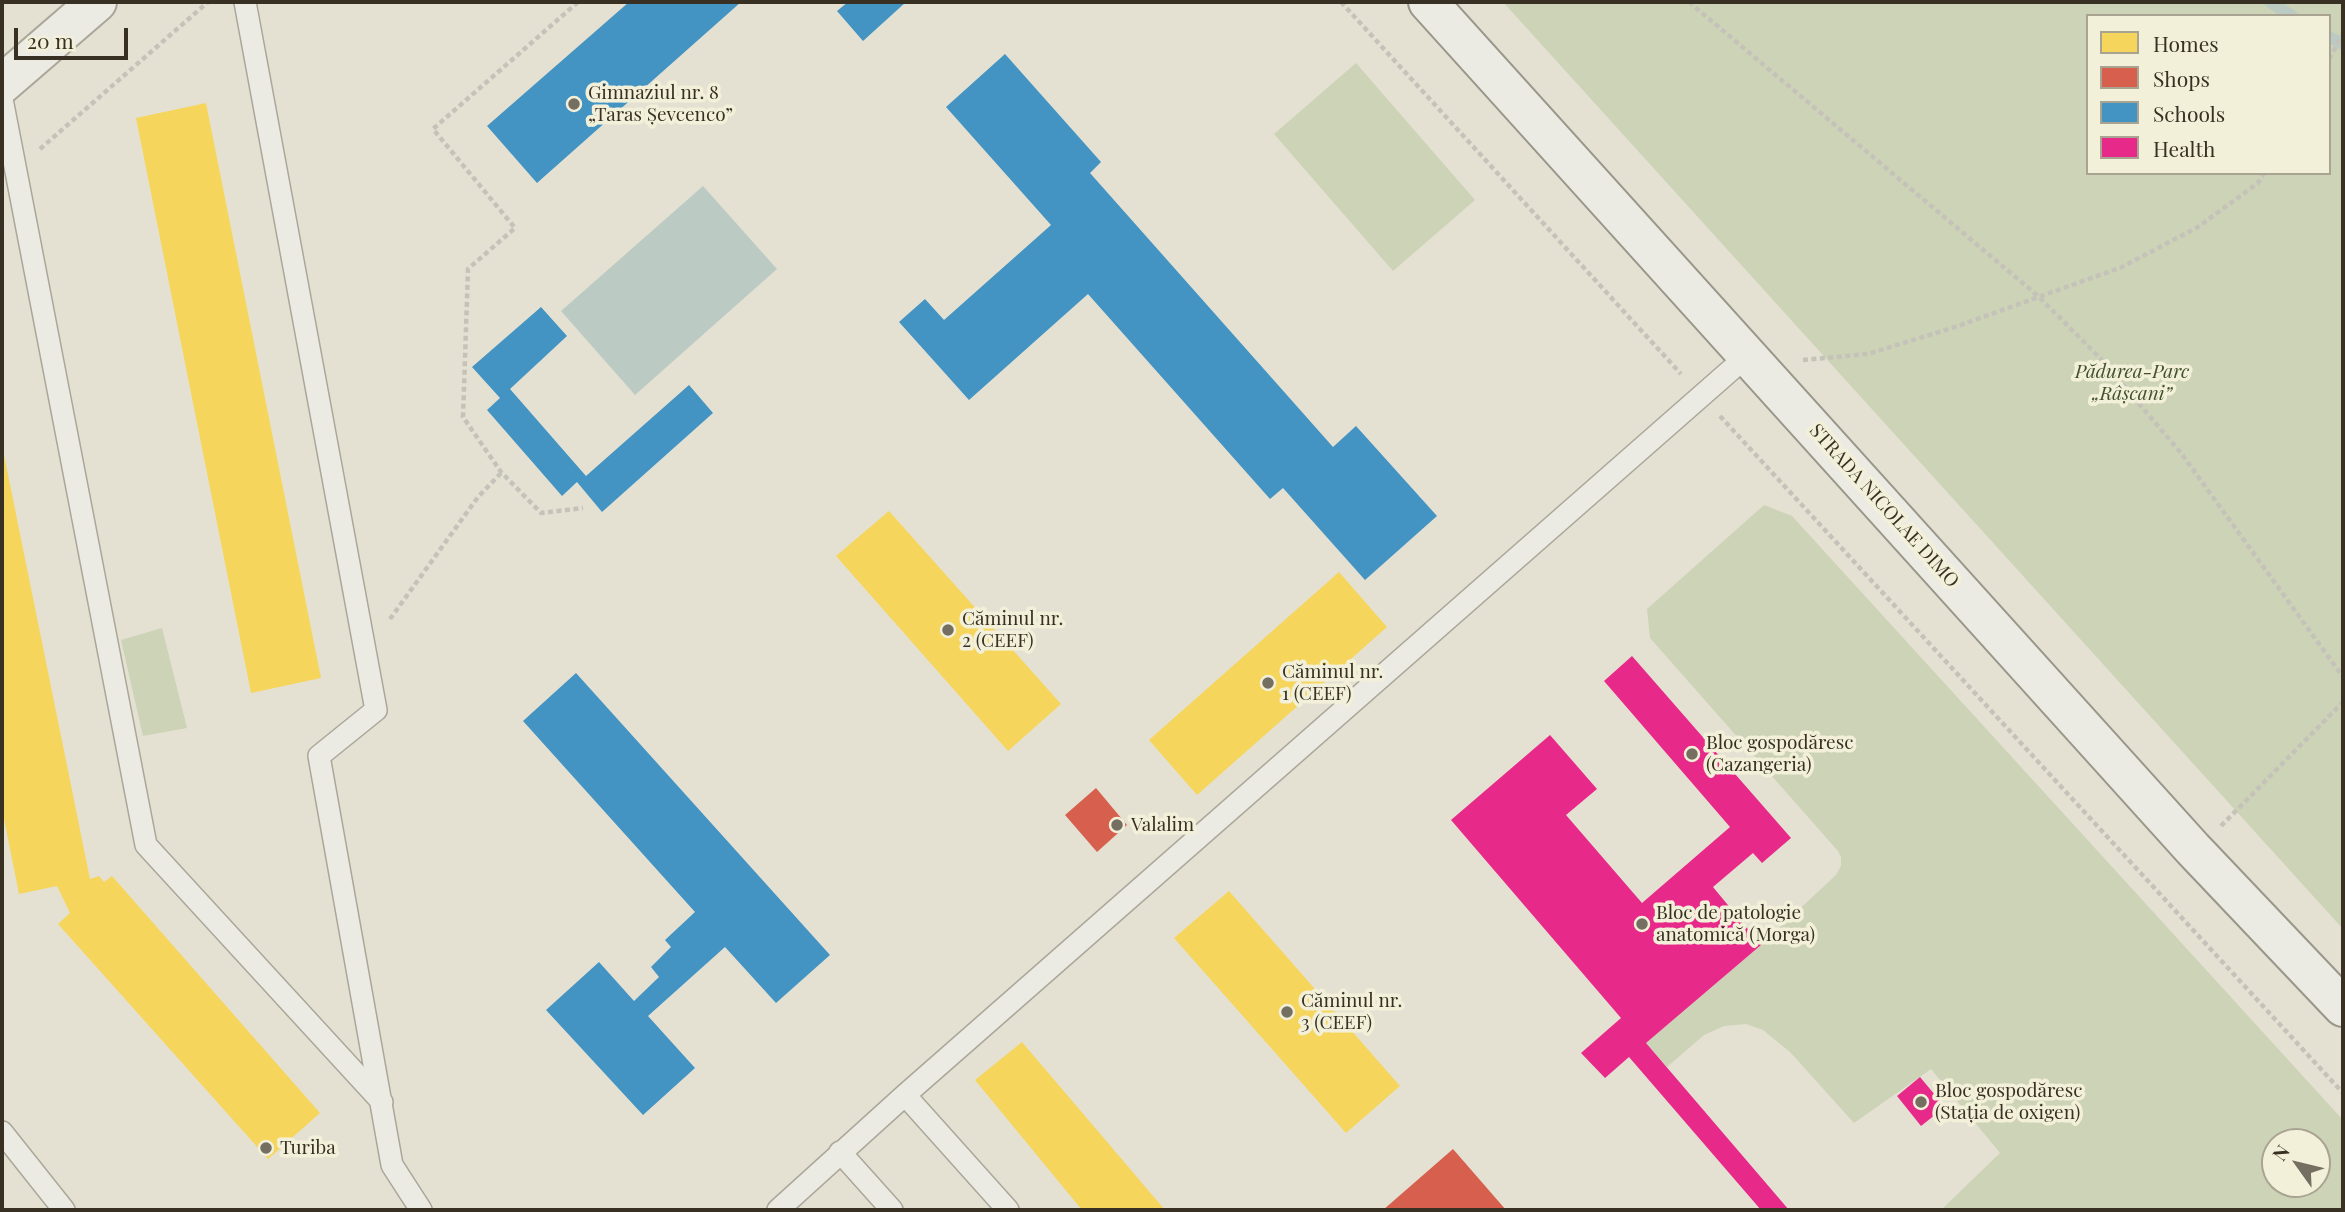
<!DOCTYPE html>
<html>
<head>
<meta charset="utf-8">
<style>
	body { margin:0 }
	#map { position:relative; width:2345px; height:1212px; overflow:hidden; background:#e4e1d2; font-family:"Playfair Display",serif }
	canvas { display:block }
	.frame { position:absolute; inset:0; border:4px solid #383123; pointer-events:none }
	.legend { position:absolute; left:2086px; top:14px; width:245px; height:161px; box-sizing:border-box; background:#f3f0da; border:2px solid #a8a491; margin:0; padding:9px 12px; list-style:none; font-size:21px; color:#383123 }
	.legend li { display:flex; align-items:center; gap:14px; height:35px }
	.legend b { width:35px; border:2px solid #a8a491 }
	.north { position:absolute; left:2261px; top:1128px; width:70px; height:70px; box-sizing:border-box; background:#f3f0da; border:2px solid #a8a491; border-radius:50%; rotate:304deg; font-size:19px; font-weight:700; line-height:28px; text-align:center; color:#383123 }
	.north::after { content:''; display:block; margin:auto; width:24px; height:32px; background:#746f60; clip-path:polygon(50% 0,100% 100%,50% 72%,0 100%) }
	.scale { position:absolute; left:14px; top:28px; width:114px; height:32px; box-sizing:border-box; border:4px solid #383123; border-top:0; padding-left:9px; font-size:21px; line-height:24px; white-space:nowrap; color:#383123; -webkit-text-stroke:5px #f3f0da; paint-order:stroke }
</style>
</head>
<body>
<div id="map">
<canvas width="2345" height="1212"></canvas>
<div class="frame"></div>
<ul class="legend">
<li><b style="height:19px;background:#f6d55c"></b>Homes</li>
<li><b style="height:19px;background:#d6604d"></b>Shops</li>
<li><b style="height:19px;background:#4393c3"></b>Schools</li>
<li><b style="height:19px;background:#e7298a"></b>Health</li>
</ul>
<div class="north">N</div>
<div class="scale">20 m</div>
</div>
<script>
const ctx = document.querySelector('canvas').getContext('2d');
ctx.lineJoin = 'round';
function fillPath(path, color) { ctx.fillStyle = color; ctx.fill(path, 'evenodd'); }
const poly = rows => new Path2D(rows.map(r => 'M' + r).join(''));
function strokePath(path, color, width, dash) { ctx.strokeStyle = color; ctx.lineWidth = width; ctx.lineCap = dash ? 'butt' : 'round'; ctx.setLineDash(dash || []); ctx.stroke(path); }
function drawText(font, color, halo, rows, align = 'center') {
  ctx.font = font + ' "Playfair Display",serif'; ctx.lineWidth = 7; ctx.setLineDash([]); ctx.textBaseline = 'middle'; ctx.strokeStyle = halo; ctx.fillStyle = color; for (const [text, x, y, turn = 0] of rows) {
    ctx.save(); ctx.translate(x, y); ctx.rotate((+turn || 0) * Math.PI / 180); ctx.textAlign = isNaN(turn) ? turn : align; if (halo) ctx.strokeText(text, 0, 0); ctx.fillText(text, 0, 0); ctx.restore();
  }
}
const green = poly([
	[1503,2,2343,2,2343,929],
	[2088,16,2329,16,2329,173,2088,173],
	[1356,63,1475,200,1393,271,1274,134],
	[1764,505,1792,516,2343,1120,2343,1210,1941,1210,2000,1153,1931,1069,1854,1123,1790,1052,1763,1030,1746,1024,1724,1026,1704,1035,1667,1067,1646,1043,1761,945,1836,875,1841,866,1841,857,1838,851,1650,638,1647,609],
	[2275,1142,2317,1142,2317,1184,2275,1184],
	[162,628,187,728,143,736,121,640]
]);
const water = poly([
	[703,186,777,269,635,395,561,311]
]);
const homes = poly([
	[206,103,321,678,251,693,136,118],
	[2,445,90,879,99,876,104,882,112,876,320,1113,268,1159,58,924,70,913,57,886,19,894,2,809],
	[889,511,1061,704,1008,751,836,556],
	[1339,572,1387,627,1197,795,1149,740],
	[1229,891,1400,1086,1346,1133,1174,938],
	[1022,1042,1165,1210,1082,1210,975,1080]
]);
const shops = poly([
	[1096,788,1127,825,1097,852,1065,815],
	[1453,1149,1506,1210,1383,1210]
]);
const schools = poly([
	[629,2,741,2,537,183,487,126],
	[848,2,906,2,863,41,837,11],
	[1005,54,1101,162,1090,173,1333,447,1356,426,1437,516,1365,580,1283,488,1270,499,1088,294,969,400,899,322,925,299,944,320,1051,225,946,107],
	[541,307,567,336,510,389,586,476,689,385,713,413,602,512,577,482,562,496,487,410,500,398,472,367],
	[576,673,830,955,776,1003,725,947,648,1016,695,1068,643,1115,546,1010,599,962,634,1001,659,977,651,967,671,947,665,940,695,912,523,721]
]);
const health = poly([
	[1632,656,1791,838,1762,863,1753,853,1713,887,1761,945,1646,1043,1789,1210,1761,1210,1629,1057,1605,1078,1581,1053,1621,1018,1451,820,1550,735,1597,789,1566,815,1642,903,1730,827,1604,681],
	[1920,1077,1945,1107,1921,1126,1897,1096]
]);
const stream = poly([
	[2270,2,2292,16],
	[2329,37,2343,44]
]);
const path = poly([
	[578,2,433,129,515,228,468,269,463,417,501,472,541,513,583,508],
	[1341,2,1681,374],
	[1689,2,2038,296,2100,358,2181,453,2343,677],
	[2329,59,2343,34],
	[40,149,208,2],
	[1803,360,1868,354,1955,327,2122,267,2198,227,2258,183,2264,173],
	[1720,416,2343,1093],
	[390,619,478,497,501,473],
	[2221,826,2343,702]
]);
const service = poly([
	[245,2,376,710,319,756,392,1165,421,1210],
	[2,99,146,845,382,1102],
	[905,1095,1008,1210],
	[2,1132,64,1210],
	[840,1152,892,1210],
	[778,1210,905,1095,1748,355]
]);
const tertiary = poly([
	[2,84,97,2]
]);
const secondary = poly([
	[1428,2,2193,849,2343,1007]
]);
const markers = [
	[574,104,7,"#746f60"],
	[948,630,7,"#746f60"],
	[1268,683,7,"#746f60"],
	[1692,754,7,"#746f60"],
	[1117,825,7,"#746f60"],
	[1642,924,7,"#746f60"],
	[1287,1012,7,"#746f60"],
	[1921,1102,7,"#746f60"],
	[266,1148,7,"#746f60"]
];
const poiNames = [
	["Gimnaziul nr. 8",588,93],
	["„Taras Șevcenco”",588,115],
	["Căminul nr.",962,619],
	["2 (CEEF)",962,641],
	["Căminul nr.",1282,672],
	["1 (CEEF)",1282,694],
	["Bloc gospodăresc",1706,743],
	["(Cazangeria)",1706,765],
	["Valalim",1131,825],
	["Bloc de patologie",1656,913],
	["anatomică (Morga)",1656,935],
	["Căminul nr.",1301,1001],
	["3 (CEEF)",1301,1023],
	["Bloc gospodăresc",1935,1091],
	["(Stația de oxigen)",1935,1113],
	["Turiba",280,1148]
];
const parkNames = [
	["Pădurea-Parc",2132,372],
	["„Râșcani”",2132,394]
];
const streetNames = [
	["STRADA NICOLAE DIMO",1884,506,48]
];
fillPath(green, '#cdd3b6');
fillPath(water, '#bccac4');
fillPath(homes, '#f6d55c');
fillPath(shops, '#d6604d');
fillPath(schools, '#4393c3');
fillPath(health, '#e7298a');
strokePath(stream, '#bccac4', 12);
strokePath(service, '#aaa69a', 24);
strokePath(tertiary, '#aaa69a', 42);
strokePath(secondary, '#99968a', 42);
strokePath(path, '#c5c2b9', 4.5, [5, 3.5]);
strokePath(service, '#ecebe3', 21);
strokePath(tertiary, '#ecebe3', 38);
strokePath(secondary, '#ecebe3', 38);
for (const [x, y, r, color] of markers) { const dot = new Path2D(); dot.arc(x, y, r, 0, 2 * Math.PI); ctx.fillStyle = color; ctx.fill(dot); strokePath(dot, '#f3f0da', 2.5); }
drawText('19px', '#383123', '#f3f0da', poiNames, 'left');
drawText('italic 19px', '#41522b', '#f3f0da', parkNames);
drawText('19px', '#383123', '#f3f0da', streetNames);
</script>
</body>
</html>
